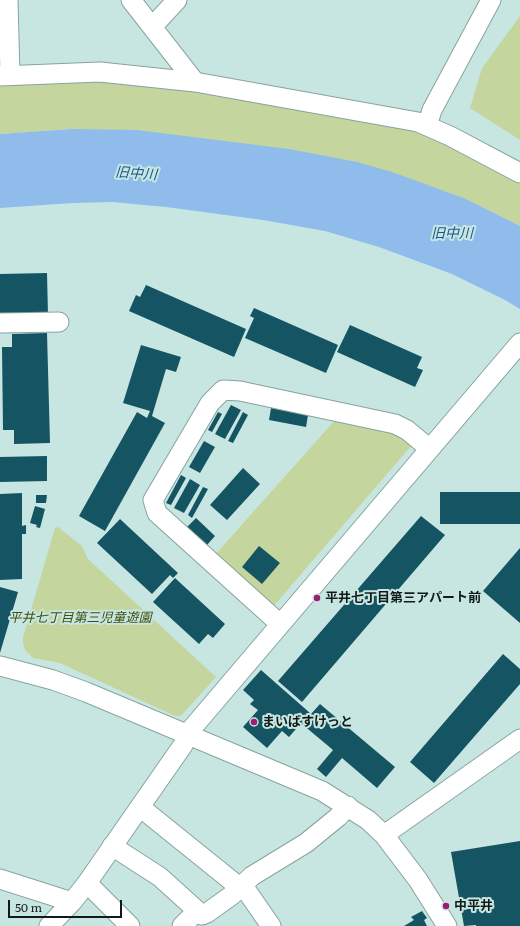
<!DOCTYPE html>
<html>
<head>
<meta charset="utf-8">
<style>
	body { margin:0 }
	#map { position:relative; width:520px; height:926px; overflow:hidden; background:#c8e6e1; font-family:Literata,serif }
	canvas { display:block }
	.scale { position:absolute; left:8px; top:900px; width:114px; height:18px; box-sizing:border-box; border:2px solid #101b19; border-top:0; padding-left:5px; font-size:12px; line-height:14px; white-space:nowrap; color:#101b19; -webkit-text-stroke:3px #c8e6e1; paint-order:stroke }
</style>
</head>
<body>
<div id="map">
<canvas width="520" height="926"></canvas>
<div class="scale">50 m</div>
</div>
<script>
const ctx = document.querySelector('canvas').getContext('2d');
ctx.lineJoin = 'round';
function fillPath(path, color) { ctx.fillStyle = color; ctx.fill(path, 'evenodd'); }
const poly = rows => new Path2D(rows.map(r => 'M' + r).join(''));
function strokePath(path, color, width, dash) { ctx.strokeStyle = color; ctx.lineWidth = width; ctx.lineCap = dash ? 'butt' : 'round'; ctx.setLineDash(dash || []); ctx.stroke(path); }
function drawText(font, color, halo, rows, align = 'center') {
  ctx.font = font + ' Literata,"Noto Sans JP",serif'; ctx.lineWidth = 4; ctx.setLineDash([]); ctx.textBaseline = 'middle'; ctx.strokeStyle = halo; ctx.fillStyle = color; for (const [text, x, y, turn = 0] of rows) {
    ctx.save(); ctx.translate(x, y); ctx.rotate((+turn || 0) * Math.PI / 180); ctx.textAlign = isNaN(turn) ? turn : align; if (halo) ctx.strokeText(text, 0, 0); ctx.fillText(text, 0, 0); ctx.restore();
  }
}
const green = poly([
	[520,16,520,140,470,108,482,68],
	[115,82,135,82,206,94,375,124,408,127,443,142,520,184,520,226,466,199,72,129,0,134,0,84],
	[336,419,395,431,412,445,272,608,214,556],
	[58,527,82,546,88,559,216,677,181,716,175,716,60,663,33,658,25,650,23,642,23,637,55,528]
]);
const water = poly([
	[72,129,137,130,289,149,357,162,392,172,466,199,520,226,520,309,505,300,452,274,379,247,325,231,263,220,166,207,112,202,73,203,0,208,0,134]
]);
const building = poly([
	[47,273,48,315,0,317,0,274],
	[146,285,246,329,234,357,129,311,136,295,140,297],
	[254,308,338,345,326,373,245,338,254,318,250,316],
	[350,325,422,357,417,368,423,370,415,387,337,352],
	[47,333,50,443,14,444,14,430,3,430,2,347,12,347,12,334],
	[141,345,181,357,176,372,166,369,152,416,165,423,105,531,79,516,137,412,147,418,150,411,123,403],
	[231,405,241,410,225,439,215,434],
	[271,408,308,415,306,427,269,420],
	[218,412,222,414,212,432,208,430],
	[243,412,248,415,233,443,228,441],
	[204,441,215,447,200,473,189,467],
	[47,456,47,481,0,482,0,457],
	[243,468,260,484,227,520,210,505],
	[181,475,186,478,171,505,166,503],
	[190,479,200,485,184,513,174,508],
	[203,487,208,489,192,518,188,515],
	[440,492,520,492,520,524,440,524],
	[22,493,22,526,26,525,26,534,22,534,22,579,0,580,0,494],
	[36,495,47,495,46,503,36,503],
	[35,506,45,509,40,528,36,527,37,525,30,523],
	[421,516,445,535,302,702,278,681],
	[196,518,215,536,207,545,187,527],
	[120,519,178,573,173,578,170,575,152,594,97,543],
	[259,546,280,563,262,584,242,567],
	[520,548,520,623,483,591],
	[175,578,225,624,213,638,208,634,199,644,153,602],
	[0,587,18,592,0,653],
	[503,654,520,669,520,684,434,783,410,762],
	[261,670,310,713,289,737,282,731,267,748,243,727,258,710,250,704,254,700,243,690],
	[320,704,395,767,377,788,342,758,326,777,317,769,333,750,302,724],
	[520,841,520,926,476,926,476,925,464,926,451,852],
	[422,911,427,918,424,920,427,926,404,926,414,920,411,917]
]);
const minor = poly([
	[8,0,10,75],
	[131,0,195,82],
	[152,27,177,0],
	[0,76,100,72,195,82,418,122,450,136,520,173],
	[427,126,432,110,491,0],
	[0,323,59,322],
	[280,624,157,513,153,500,210,403,223,390,240,391,395,424,407,430,430,449],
	[0,666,53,680,86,692,322,791,368,820,384,835,418,880,447,926],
	[140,807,238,886,246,890,271,926],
	[384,835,520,739],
	[112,846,160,877,202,915,207,913,232,895,252,876,306,843,338,817,348,806],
	[0,879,72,902],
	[87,883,130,926],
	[49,926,72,902,87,883,183,745,188,733,520,343],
	[182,926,197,911]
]);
const markers = [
	[317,598,4,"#9b1e74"],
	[254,722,4,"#9b1e74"],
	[446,906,4,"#9b1e74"]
];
const poiNames = [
	["平井七丁目第三アパート前",325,598],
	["まいばすけっと",262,722],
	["中平井",454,906]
];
const parkNames = [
	["平井七丁目第三児童遊園",80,618]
];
const waterNames = [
	["旧中川",136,174,4],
	["旧中川",452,234]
];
fillPath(green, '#c4d69d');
fillPath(water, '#8fbceb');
fillPath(building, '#145463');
strokePath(minor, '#87a39f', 21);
strokePath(minor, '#fff', 19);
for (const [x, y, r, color] of markers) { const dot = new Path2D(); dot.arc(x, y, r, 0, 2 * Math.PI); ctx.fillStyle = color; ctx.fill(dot); strokePath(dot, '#c8e6e1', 1.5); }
drawText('bold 13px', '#101b19', '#c8e6e1', poiNames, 'left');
drawText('italic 13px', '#40500e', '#c8e6e1', parkNames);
drawText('italic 14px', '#155890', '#c8e6e1', waterNames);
</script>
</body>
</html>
